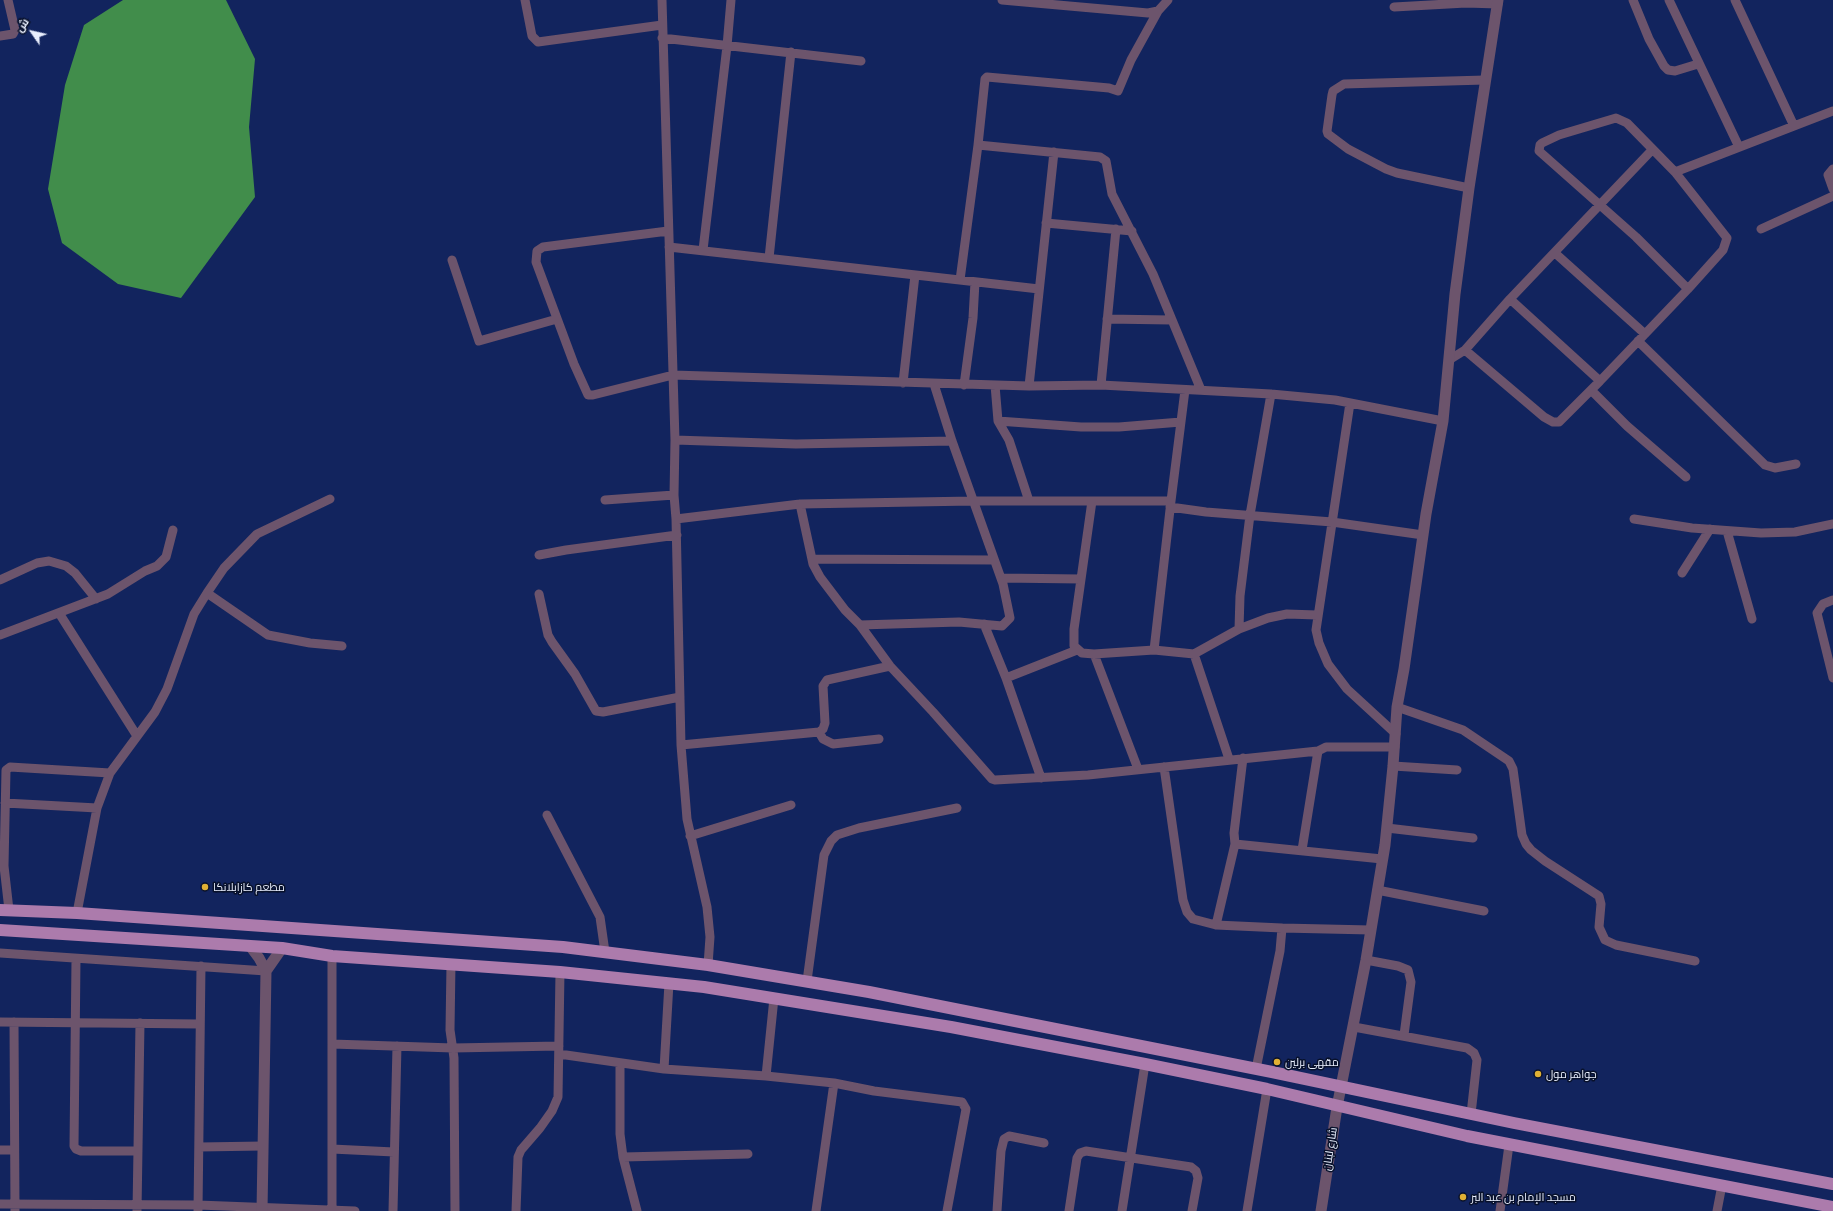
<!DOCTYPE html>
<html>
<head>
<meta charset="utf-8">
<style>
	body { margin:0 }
	#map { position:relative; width:1833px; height:1211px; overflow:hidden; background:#12245e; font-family:"Exo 2",Cairo,sans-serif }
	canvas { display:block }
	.north { position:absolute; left:12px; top:12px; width:40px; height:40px; -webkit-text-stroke:3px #08112b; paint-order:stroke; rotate:304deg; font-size:11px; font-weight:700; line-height:16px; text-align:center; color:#e8eefd }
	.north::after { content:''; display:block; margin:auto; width:14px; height:18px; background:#e8eefd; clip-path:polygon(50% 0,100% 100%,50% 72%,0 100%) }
</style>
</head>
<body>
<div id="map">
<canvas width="1833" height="1211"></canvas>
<div class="north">ش</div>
</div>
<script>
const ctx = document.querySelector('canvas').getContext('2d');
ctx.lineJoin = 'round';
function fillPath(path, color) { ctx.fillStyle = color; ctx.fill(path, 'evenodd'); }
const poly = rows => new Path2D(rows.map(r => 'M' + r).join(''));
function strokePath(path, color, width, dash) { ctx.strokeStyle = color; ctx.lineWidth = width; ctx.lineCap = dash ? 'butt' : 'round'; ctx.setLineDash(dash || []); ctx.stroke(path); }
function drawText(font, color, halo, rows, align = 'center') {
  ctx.font = font + ' "Exo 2",Cairo,sans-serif'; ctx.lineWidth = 3; ctx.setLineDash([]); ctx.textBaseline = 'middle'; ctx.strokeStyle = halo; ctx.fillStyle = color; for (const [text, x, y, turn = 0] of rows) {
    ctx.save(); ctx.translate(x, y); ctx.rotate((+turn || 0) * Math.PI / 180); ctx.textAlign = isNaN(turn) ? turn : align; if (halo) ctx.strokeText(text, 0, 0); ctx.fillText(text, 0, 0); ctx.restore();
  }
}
const water = poly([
	[123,0,226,0,255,59,249,127,255,197,181,298,118,284,62,243,48,189,65,85,84,25]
]);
const minor = poly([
	[525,0,532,36,538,42,662,25],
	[662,0,675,440,674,495,676,519,681,745,687,819,707,907,710,937,708,965],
	[1002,0,1148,13,1158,11,1168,0],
	[1633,0,1649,39,1664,66,1668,70,1675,71,1698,64],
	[1669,0,1739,147],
	[1735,0,1794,126],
	[1394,7,1466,3,1498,4],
	[0,36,13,34,15,30,8,0],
	[662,38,861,61],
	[978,145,1100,157,1106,161,1112,194,1153,274,1201,390],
	[1833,169,1828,175,1833,189],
	[1675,172,1833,111],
	[1469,188,1397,173,1386,169,1348,149,1328,134,1327,131,1332,95,1333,91,1344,84,1485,80],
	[1046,223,1132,231],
	[1761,229,1833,196],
	[668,231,543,247,537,251,536,262,574,364,588,395,593,395,673,375,1029,386,1101,385,1271,394,1335,400,1443,421],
	[669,247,1039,289],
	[703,250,727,46,731,0],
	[1555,253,1645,334],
	[769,258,791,52],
	[452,260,479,341,557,319],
	[960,280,978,145,985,79,987,77,1109,88,1118,91,1131,60,1158,11],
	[1510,299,1600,381],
	[1107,319,1171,320],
	[1638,341,1765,465,1775,468,1796,464],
	[1465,350,1544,417,1553,422,1559,422,1600,381,1688,289,1723,250,1727,238,1675,172,1627,123,1616,118,1559,135,1542,143,1540,145,1539,151,1636,237,1688,289],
	[1449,360,1465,350,1510,299,1652,150],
	[903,383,915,275],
	[964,385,973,318,975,282],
	[995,385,998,421,1009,440,1029,501],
	[1101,385,1116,229],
	[1029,386,1054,152],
	[1591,390,1627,426,1686,477],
	[1350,403,1316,630,1319,643,1328,664,1347,689,1396,734],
	[998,421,1081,427,1119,427,1181,422],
	[675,440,796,444,952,441],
	[605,500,674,495],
	[1092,501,1074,629,1074,646,1082,653,1094,654,1154,650,1194,654,1239,629,1268,618,1287,614,1317,615],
	[800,504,813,564,820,577,845,610,860,625,890,666,933,712,992,779,995,780,1088,775,1318,751,1326,747,1395,747],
	[1170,507,1206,512,1332,522,1423,535],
	[676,519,800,504,973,501,1171,501],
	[1634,519,1692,528,1761,533,1795,532,1833,524],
	[1727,531,1752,619],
	[539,555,566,550,677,535],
	[812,559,994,560],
	[1682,573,1710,529],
	[1001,578,1081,579],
	[0,580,37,563,49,561,66,566,75,573,96,599],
	[207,593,268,635,310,643,342,646],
	[539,594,548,635,552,642,575,674,596,711,603,712,680,697],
	[1833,600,1823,604,1817,613,1833,678],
	[59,613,137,736],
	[984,624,1006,678,1041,778],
	[860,625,959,622,1002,626,1010,618,1003,584,952,441,934,384],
	[1239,629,1240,596,1250,515,1271,394],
	[0,635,108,594,145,571,157,566,166,557,173,530],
	[1154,650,1171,501,1185,390],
	[1094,654,1138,769],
	[1194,654,1229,759],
	[1006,678,1077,650],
	[1397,707,1463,730,1509,761,1513,769,1522,835,1526,844,1531,850,1545,861,1599,896,1601,904,1599,927,1605,940,1616,945,1695,961],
	[819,732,823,739,833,744,879,739],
	[681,745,819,732,823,729,825,723,823,686,827,680,890,666],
	[1243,758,1234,833,1235,844,1382,859],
	[1393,766,1457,770],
	[1164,767,1183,900,1187,912,1193,919,1216,925,1282,928,1280,951,1256,1069],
	[5,803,97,808],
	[547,815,600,917,605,952],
	[1387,828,1473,838],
	[690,836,791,805],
	[1302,850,1318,751],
	[1377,890,1484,911],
	[9,910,4,866,6,770,10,767,110,773],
	[77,913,97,808,110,773,155,712,167,689,194,614,207,593,224,568,257,534,330,499],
	[1216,925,1235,844],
	[1282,928,1371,930],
	[0,953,266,971],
	[332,956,332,1211],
	[76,959,74,1146,76,1149,81,1151,138,1151],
	[1366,960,1398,966,1408,970,1411,982,1404,1035],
	[451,964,450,1030,454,1058,455,1211],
	[807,981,824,855,831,841,837,835,859,828,957,808],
	[0,1022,200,1024],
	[14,1022,15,1211],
	[1354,1027,1467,1048,1474,1053,1477,1060,1471,1114],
	[332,1044,453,1048,559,1046],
	[559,1054,664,1069,766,1076,834,1083,874,1091,962,1102,966,1109,947,1211],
	[620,1064,620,1134,623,1157,637,1211],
	[664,1069,669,983],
	[766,1076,774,998],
	[199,1147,263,1146],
	[332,1149,394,1152],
	[0,1150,14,1150],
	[623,1157,748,1154],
	[0,1204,198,1205,355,1211],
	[198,1210,201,966],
	[137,1211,140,1023],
	[393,1211,397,1046],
	[516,1211,518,1157,521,1150,540,1128,552,1111,558,1097,560,972],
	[816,1211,834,1083],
	[997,1211,1001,1151,1004,1139,1009,1136,1044,1143],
	[1069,1211,1077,1158,1080,1153,1086,1151,1191,1167,1196,1171,1198,1178,1192,1211],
	[1122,1211,1145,1064],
	[1247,1211,1267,1089],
	[1500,1211,1509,1145],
	[1717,1211,1722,1185]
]);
const tertiary = poly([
	[250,946,259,958,266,971,262,1211],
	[266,971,282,948],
	[1321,1211,1337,1107,1366,960,1385,845,1393,766,1397,707,1404,669,1426,514,1443,421,1455,294,1469,188,1498,0]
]);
const primary = poly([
	[0,910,77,913,563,947,708,965,869,992,1272,1072,1514,1123,1833,1184],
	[0,930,282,948,332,956,560,972,704,987,951,1027,1145,1064,1267,1089,1467,1136,1833,1207]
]);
const markers = [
	[205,887,4,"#e0b034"],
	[1277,1062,4,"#e0b034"],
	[1538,1074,4,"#e0b034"],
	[1463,1197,4,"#e0b034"]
];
const poiNames = [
	["مطعم كازابلانكا",213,887],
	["مقهى برلين",1285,1062],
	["جواهر مول",1546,1074],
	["مسجد الإمام بن عبد البر",1471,1197]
];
const streetNames = [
	["شارع لبنان",1330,1149,-81]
];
fillPath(water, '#418d4b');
strokePath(minor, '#6c546c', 9);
strokePath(tertiary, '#6c546c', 11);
strokePath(primary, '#ac7bac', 12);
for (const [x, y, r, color] of markers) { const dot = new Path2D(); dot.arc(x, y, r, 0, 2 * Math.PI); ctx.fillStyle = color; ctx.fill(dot); strokePath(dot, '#08112b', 1.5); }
drawText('11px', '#e8eefd', '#08112b', poiNames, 'left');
drawText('11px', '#e8eefd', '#08112b', streetNames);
</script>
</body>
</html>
